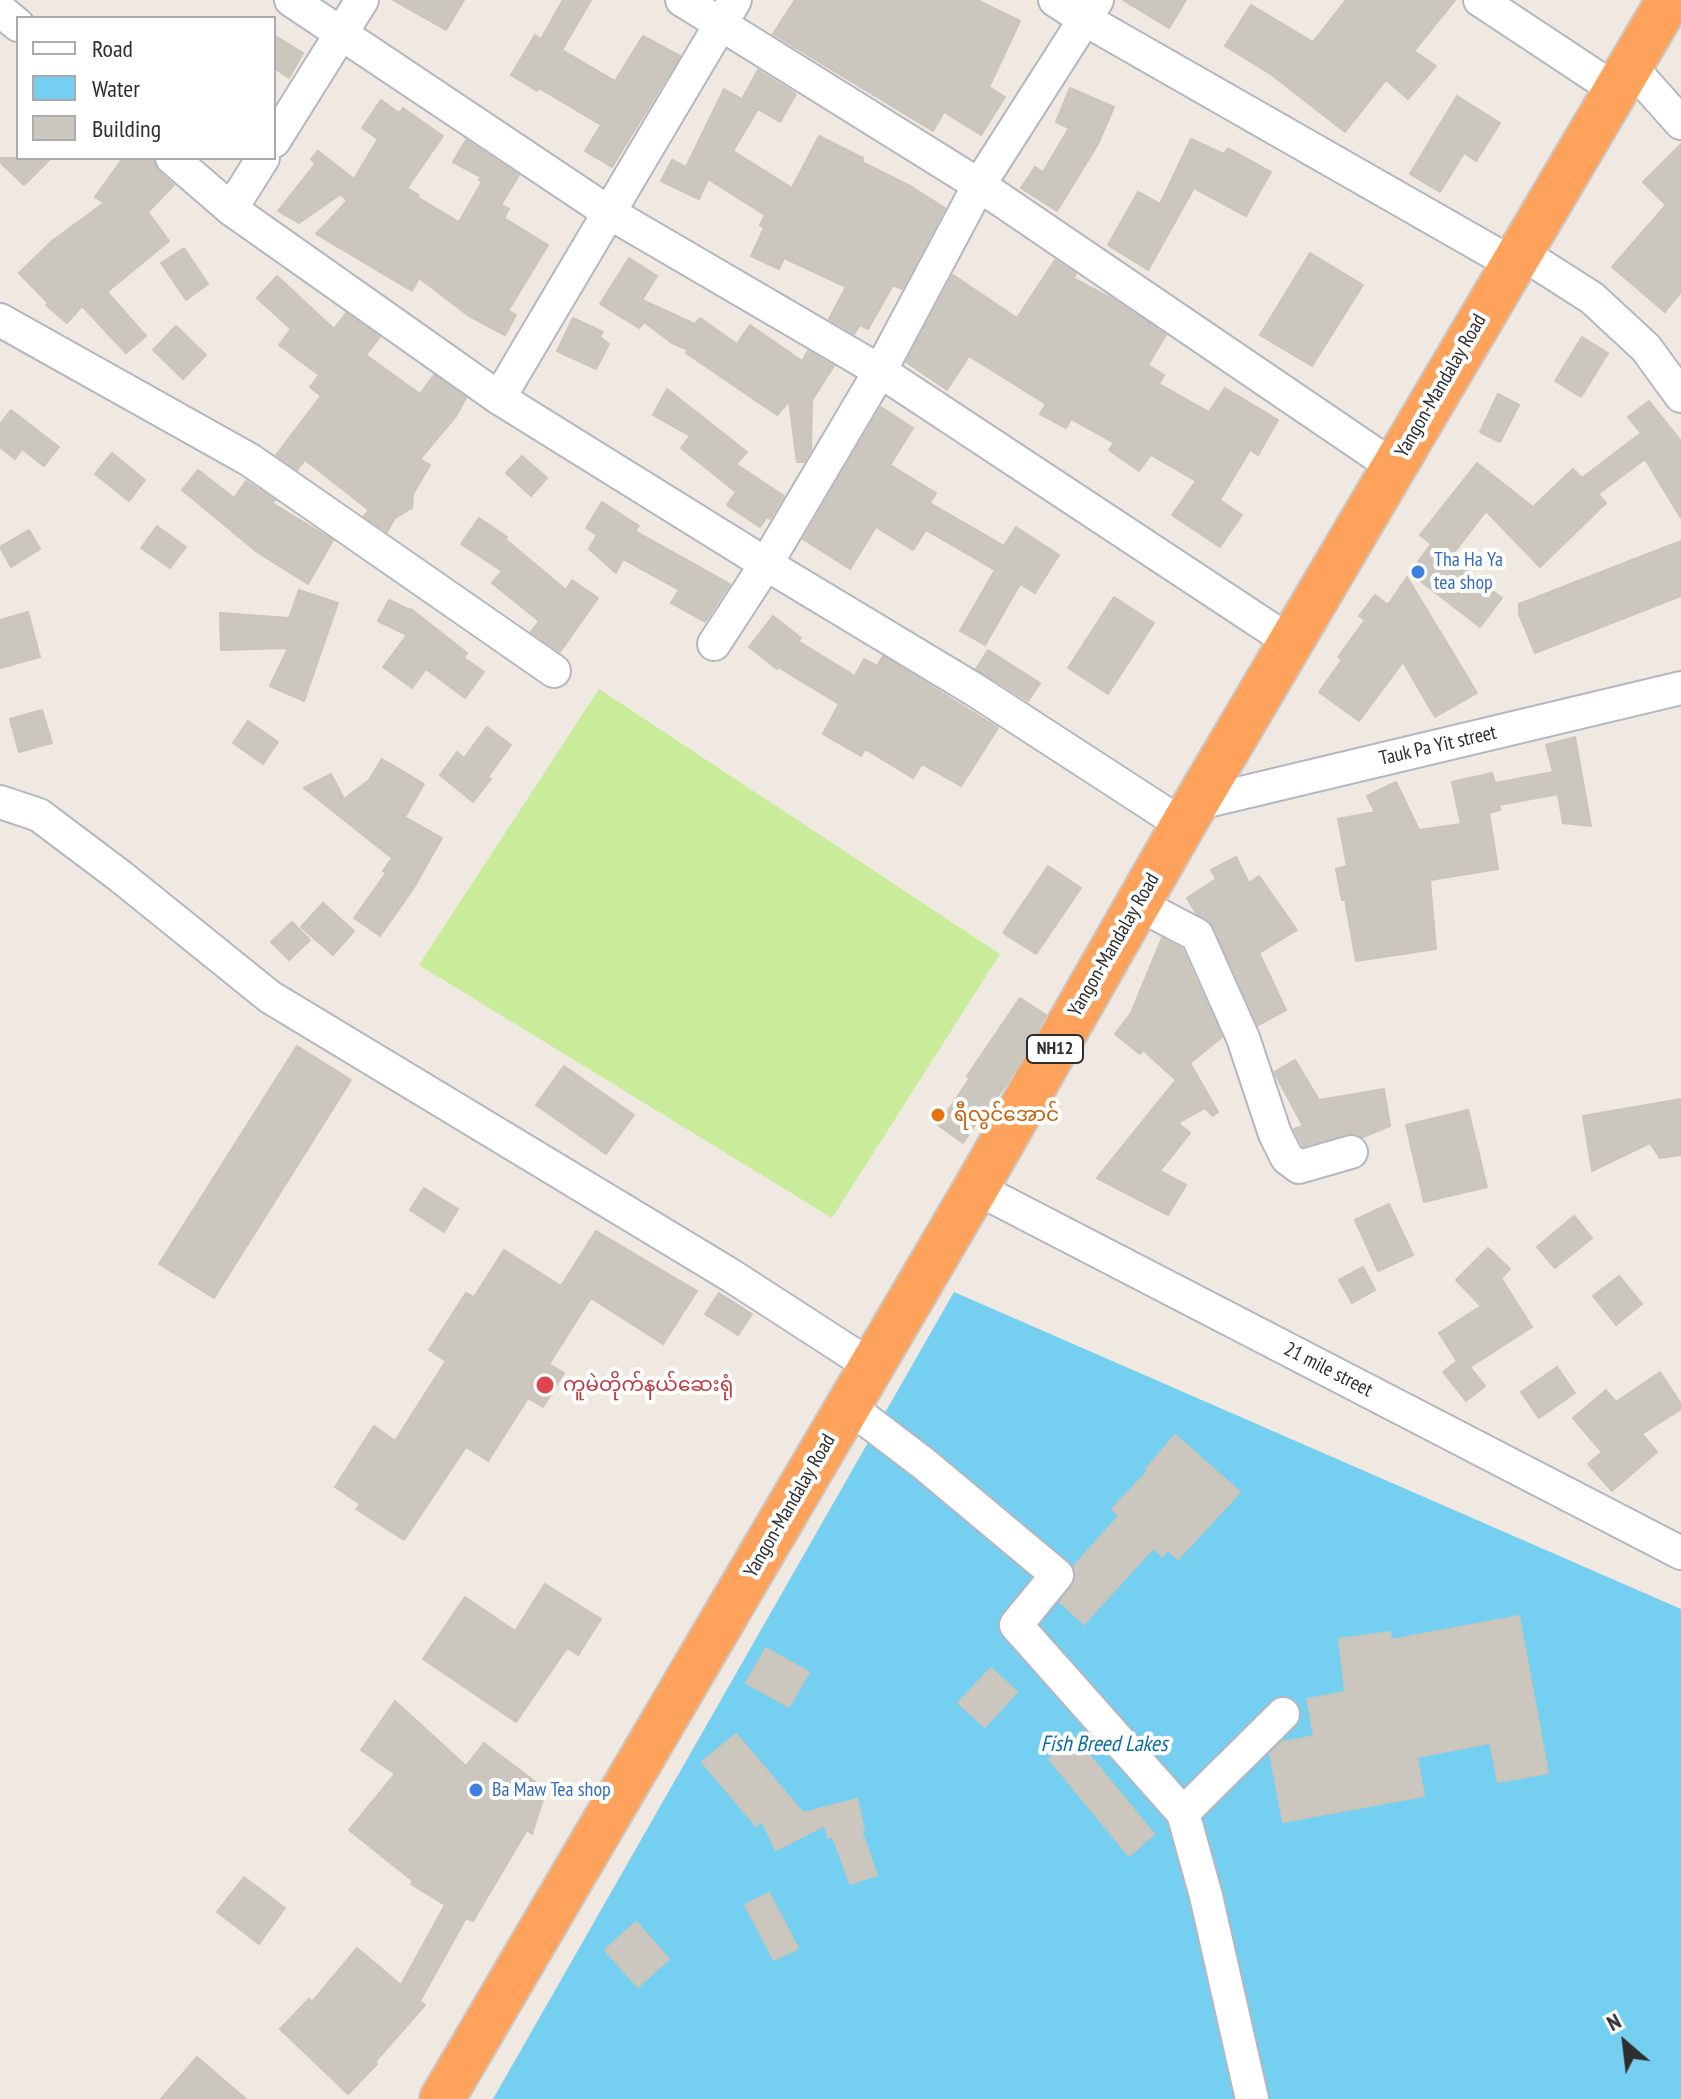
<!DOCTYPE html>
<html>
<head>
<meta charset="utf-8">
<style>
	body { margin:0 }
	#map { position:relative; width:1681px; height:2099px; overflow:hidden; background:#efe9e1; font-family:"PT Sans Narrow",sans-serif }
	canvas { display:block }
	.legend { position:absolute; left:16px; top:16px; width:260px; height:144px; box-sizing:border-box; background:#fff; border:2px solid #ababab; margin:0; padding:10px 14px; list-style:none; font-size:24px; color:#2e2e2e }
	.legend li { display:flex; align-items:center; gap:16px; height:40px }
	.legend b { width:40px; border:2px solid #ababab }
	.north { position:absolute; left:1585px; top:2003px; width:80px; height:80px; -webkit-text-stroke:6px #fff; paint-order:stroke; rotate:332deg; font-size:22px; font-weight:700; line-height:32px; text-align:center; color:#2e2e2e }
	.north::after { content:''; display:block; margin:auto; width:28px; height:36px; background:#2e2e2e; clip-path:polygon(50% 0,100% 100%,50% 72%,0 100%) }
</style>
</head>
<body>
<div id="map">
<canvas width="1681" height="2099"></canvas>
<ul class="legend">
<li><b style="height:10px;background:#fff"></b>Road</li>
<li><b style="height:22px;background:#75cff0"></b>Water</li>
<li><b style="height:22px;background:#cbc7bf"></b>Building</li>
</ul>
<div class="north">N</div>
</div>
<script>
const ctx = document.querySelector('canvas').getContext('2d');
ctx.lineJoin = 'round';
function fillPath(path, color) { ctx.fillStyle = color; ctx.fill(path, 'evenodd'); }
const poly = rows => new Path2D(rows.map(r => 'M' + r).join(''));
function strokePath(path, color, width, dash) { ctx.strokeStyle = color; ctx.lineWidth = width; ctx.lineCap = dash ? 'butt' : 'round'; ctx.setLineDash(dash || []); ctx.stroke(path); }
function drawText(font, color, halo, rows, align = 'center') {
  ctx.font = font + ' "PT Sans Narrow","Noto Sans Myanmar",sans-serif'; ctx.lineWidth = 8; ctx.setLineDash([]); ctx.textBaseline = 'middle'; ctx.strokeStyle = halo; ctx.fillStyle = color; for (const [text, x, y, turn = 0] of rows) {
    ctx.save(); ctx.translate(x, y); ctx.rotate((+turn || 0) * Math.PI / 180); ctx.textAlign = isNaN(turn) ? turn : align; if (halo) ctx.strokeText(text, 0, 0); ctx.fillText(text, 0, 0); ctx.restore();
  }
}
const pitch = poly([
	[599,689,1000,954,832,1218,419,965]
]);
const water = poly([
	[954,1292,1681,1609,1681,2099,493,2099]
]);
const building = poly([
	[393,0,464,0,446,30,393,0],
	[563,0,591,0,562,50,615,81,643,36,680,56,612,167,585,151,601,125,539,88,537,91,511,75,535,35,541,39,563,0],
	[795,0,977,0,1020,21,989,87,1005,97,981,135,944,112,933,131,773,34,795,0],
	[1123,0,1186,0,1169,28,1123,0],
	[1346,0,1455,0,1414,51,1436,66,1408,99,1386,80,1345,132,1272,75,1225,46,1251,5,1313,42,1346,0],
	[274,35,303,53,289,78,274,68,274,35],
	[758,70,796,94,780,122,758,109,733,151,792,188,819,136,863,158,862,162,912,187,945,208,902,289,893,285,868,329,860,325,854,334,829,319,846,287,784,258,779,269,751,256,764,228,760,225,765,215,708,179,699,199,661,181,672,160,686,167,724,89,742,99,758,70],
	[1070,88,1114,107,1098,144,1057,211,1021,188,1035,167,1043,172,1069,128,1056,122,1070,88],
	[1457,96,1500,123,1476,161,1464,153,1440,192,1410,174,1457,96],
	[381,100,399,113,403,108,443,136,407,188,419,195,417,197,459,222,482,182,479,180,481,177,453,162,466,140,519,175,501,205,509,209,504,218,548,245,508,311,516,315,505,335,469,316,419,278,412,291,316,234,347,201,341,194,299,223,278,211,315,164,311,159,318,151,354,179,378,139,362,128,381,100],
	[1191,139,1224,154,1228,148,1271,172,1246,216,1194,188,1148,270,1108,245,1138,192,1160,204,1191,139],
	[1681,144,1681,292,1665,312,1612,267,1666,205,1643,182,1681,144],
	[0,158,51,158,24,185,0,162,0,158],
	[123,158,154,158,159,172,174,185,148,212,169,241,107,292,146,336,126,353,82,306,67,323,46,305,48,303,19,273,52,241,104,203,95,197,123,158],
	[184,248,208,284,186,300,161,263,184,248],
	[1310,253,1363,285,1312,366,1260,335,1310,253],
	[629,258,657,276,642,300,695,324,700,318,737,344,750,325,802,361,808,351,834,366,812,400,811,450,804,462,797,462,789,401,777,415,686,353,688,350,672,343,644,322,639,328,600,304,629,258],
	[1055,260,1076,274,1073,278,1116,301,1166,335,1148,365,1164,375,1159,384,1209,412,1225,388,1278,420,1258,455,1250,450,1220,500,1242,515,1220,547,1172,515,1196,481,1151,455,1139,471,1109,450,1114,443,1071,419,1066,428,1040,414,1046,404,969,356,947,390,906,362,953,275,1017,318,1055,260],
	[277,276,334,329,346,313,380,337,366,355,420,394,434,375,466,398,456,416,420,459,430,465,413,494,412,508,395,518,387,532,364,516,369,510,305,460,297,470,276,455,321,396,310,387,319,375,279,345,291,329,257,298,277,276],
	[573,318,603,332,600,337,609,344,596,369,557,351,573,318],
	[176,326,206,355,183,379,153,350,176,326],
	[1582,337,1608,353,1581,397,1555,381,1582,337],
	[667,389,747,452,736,464,784,496,770,519,767,517,760,527,727,505,736,492,681,448,690,436,653,415,667,389],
	[1498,394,1519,405,1500,442,1480,432,1498,394],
	[1649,401,1681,441,1681,518,1645,459,1598,494,1606,503,1540,567,1486,511,1450,558,1502,598,1480,627,1410,573,1431,544,1420,535,1477,463,1533,507,1573,469,1582,478,1641,433,1628,417,1649,401],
	[881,407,913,428,890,465,936,493,930,503,1004,546,1016,527,1059,555,1035,593,1020,584,985,645,960,631,995,570,926,530,913,550,876,527,850,569,803,539,881,407],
	[11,410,59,447,44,466,22,449,15,459,0,447,0,424,11,410],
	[112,453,145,480,129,501,95,474,112,453],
	[522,456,547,478,531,496,506,473,522,456],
	[198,470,234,498,246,481,275,500,272,503,333,540,308,584,257,552,182,490,198,470],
	[602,502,639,526,635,531,730,584,705,622,671,603,679,590,623,559,616,573,589,549,597,535,586,528,602,502],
	[479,518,507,537,505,539,566,590,572,580,598,598,560,652,531,632,539,621,492,583,502,571,461,544,479,518],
	[157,526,186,547,170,568,141,548,157,526],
	[29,530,40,549,11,567,0,547,29,530],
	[1681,541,1681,596,1535,653,1519,614,1519,604,1681,541],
	[1407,577,1477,693,1435,717,1403,662,1359,721,1319,692,1342,660,1338,657,1365,620,1359,616,1375,595,1388,605,1407,577],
	[299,590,338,603,304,701,270,686,288,648,221,650,220,613,289,618,299,590],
	[1114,597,1154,623,1108,694,1068,668,1114,597],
	[389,600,410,610,411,609,467,653,464,658,484,672,465,698,426,669,412,688,383,667,407,635,378,621,389,600],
	[28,612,40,657,0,668,0,620,28,612],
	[773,616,801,638,798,641,855,676,864,659,877,666,883,656,998,728,961,786,922,764,913,778,865,749,861,756,823,734,839,704,778,667,777,669,749,647,773,616],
	[988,650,1040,683,1028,701,976,669,988,650],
	[42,710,52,743,19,752,10,719,42,710],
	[248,721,278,742,263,764,233,743,248,721],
	[487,727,511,745,488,777,491,779,473,802,440,775,457,752,464,758,487,727],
	[1575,737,1591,826,1563,823,1558,794,1499,805,1500,810,1489,813,1498,869,1430,880,1436,949,1356,961,1345,899,1342,900,1336,869,1347,866,1338,819,1375,812,1367,796,1396,782,1419,830,1461,824,1452,782,1492,773,1495,783,1553,772,1546,745,1575,737],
	[382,759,424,784,405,817,442,838,413,889,380,936,354,918,386,873,383,871,392,858,304,788,331,774,344,799,369,780,382,759],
	[1236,857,1249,883,1259,876,1297,930,1259,953,1286,1010,1258,1025,1214,927,1196,913,1187,898,1216,879,1211,870,1236,857],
	[1048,866,1081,888,1036,954,1003,933,1048,866],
	[323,903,354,931,333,955,301,927,323,903],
	[292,922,310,940,289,960,271,942,292,922],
	[1162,938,1182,949,1222,1037,1190,1063,1218,1112,1213,1116,1205,1108,1178,1123,1190,1133,1160,1171,1186,1185,1168,1215,1097,1178,1176,1080,1143,1050,1140,1054,1115,1034,1131,1013,1162,938],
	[1020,998,1046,1015,1008,1082,997,1097,995,1095,963,1143,938,1125,970,1078,967,1076,1020,998],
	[297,1046,351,1080,214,1298,159,1264,297,1046],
	[1295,1060,1319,1100,1384,1089,1390,1126,1363,1137,1355,1133,1346,1134,1303,1146,1294,1129,1303,1126,1274,1072,1295,1060],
	[564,1066,634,1115,606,1154,536,1105,564,1066],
	[1681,1099,1681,1155,1660,1158,1650,1143,1592,1171,1583,1116,1681,1099],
	[1468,1110,1487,1187,1424,1202,1406,1125,1468,1110],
	[424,1188,458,1209,444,1232,410,1210,424,1188],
	[1389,1204,1413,1255,1378,1271,1355,1220,1389,1204],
	[1574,1216,1592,1238,1555,1268,1537,1247,1574,1216],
	[596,1231,697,1291,663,1344,591,1298,549,1364,564,1373,543,1407,528,1398,488,1461,466,1447,404,1540,356,1509,360,1504,335,1487,374,1426,395,1441,446,1361,429,1350,466,1293,474,1297,504,1250,561,1286,596,1231],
	[1488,1248,1510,1269,1501,1278,1532,1327,1470,1367,1485,1386,1466,1401,1443,1372,1457,1361,1439,1333,1481,1306,1456,1280,1488,1248],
	[1363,1267,1375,1290,1352,1303,1339,1280,1363,1267],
	[1619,1276,1642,1304,1616,1325,1593,1296,1619,1276],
	[719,1293,752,1314,738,1335,705,1314,719,1293],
	[1557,1367,1575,1393,1539,1418,1521,1392,1557,1367],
	[1660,1372,1681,1404,1681,1409,1642,1434,1657,1452,1612,1491,1588,1464,1602,1452,1573,1418,1606,1390,1616,1402,1660,1372],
	[1175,1435,1240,1492,1178,1559,1168,1550,1162,1556,1153,1548,1084,1624,1060,1602,1076,1579,1074,1566,1119,1516,1112,1509,1148,1471,1146,1469,1175,1435],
	[545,1584,601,1619,578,1655,567,1648,516,1722,423,1659,465,1597,515,1631,545,1584],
	[1519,1616,1548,1773,1498,1782,1490,1743,1417,1757,1424,1796,1283,1822,1270,1754,1282,1742,1314,1736,1307,1699,1345,1692,1339,1639,1390,1632,1391,1640,1519,1616],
	[766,1648,809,1672,789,1707,746,1683,766,1648],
	[991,1668,1017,1692,985,1727,958,1703,991,1668],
	[395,1701,466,1766,484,1743,546,1790,532,1834,527,1830,473,1921,466,1918,420,2001,425,2005,375,2062,377,2064,348,2094,280,2029,309,1999,312,2002,357,1948,401,1985,445,1905,411,1884,413,1881,349,1830,395,1774,361,1750,395,1701],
	[736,1734,803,1813,857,1799,864,1830,861,1830,877,1875,850,1884,833,1837,828,1838,825,1825,776,1850,762,1821,756,1826,702,1762,736,1734],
	[1075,1738,1154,1834,1129,1856,1049,1759,1075,1738],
	[244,1877,285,1908,259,1944,217,1912,244,1877],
	[769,1893,798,1948,774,1960,745,1905,769,1893],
	[636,1922,669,1959,638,1987,605,1950,636,1922],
	[197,2057,246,2099,161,2099,197,2057]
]);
const minor = poly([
	[291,0,608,212,880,371,1292,643],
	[682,0,979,185,1394,467],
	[1055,0,1086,20,1513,264],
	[1480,0,1616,90],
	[0,10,18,25],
	[1630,66,1681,123],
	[274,141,362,0],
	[172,158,231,209,499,398,766,564,975,690,1183,825],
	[231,209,263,158],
	[1520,252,1592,298,1646,348,1681,396],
	[0,320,250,460,554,671],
	[499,398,735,0],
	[714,644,766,564,880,371,979,185,1097,0],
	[0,802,39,815,120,876,270,997,732,1276,871,1366],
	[1195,804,1681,688],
	[1138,904,1197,935,1243,1038,1275,1134,1287,1158,1299,1167,1351,1152],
	[976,1188,1681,1553],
	[848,1406,923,1463,1057,1575,1016,1625,1183,1813,1206,1896,1252,2099],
	[1183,1813,1283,1714]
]);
const highway = poly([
	[442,2099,976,1188,1183,825,1669,0]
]);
const markers = [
	[1418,572,8,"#3f7fe0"],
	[938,1115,8,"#e8710a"],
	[545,1385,10,"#e0444e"],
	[476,1790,8,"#3f7fe0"]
];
const shields = [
	[1055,1049,56]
];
const shieldNames = [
	["NH12",1055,1049]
];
const streetNames = [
	["Yangon-Mandalay Road",1441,386,-60],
	["Tauk Pa Yit street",1438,746,-13],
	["Yangon-Mandalay Road",1114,945,-60],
	["21 mile street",1328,1370,27],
	["Yangon-Mandalay Road",790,1506,-60]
];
const shopNames = [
	["Tha Ha Ya",1434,560],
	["tea shop",1434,583],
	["Ba Maw Tea shop",492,1790]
];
const foodNames = [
	["ရီလွင်အောင်",954,1115]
];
const healthNames = [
	["ကူမဲတိုက်နယ်ဆေးရုံ",563,1385]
];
const waterNames = [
	["Fish Breed Lakes",1104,1745]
];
fillPath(pitch, '#c9ec9a');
fillPath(water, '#75cff0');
fillPath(building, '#cbc7bf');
strokePath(building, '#cbc5ba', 2);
strokePath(minor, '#b4b7c1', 36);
strokePath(highway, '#c9c9c9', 48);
strokePath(minor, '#fff', 32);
strokePath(highway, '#ffa35c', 44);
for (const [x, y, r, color] of markers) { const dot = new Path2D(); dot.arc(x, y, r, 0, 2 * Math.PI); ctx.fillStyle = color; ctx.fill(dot); strokePath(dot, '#fff', 3); }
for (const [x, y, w] of shields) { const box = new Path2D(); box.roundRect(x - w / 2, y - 14, w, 28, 6); ctx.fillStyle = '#fff'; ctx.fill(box); strokePath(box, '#2e2e2e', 2); }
drawText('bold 18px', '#2e2e2e', null, shieldNames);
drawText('20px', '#2e2e2e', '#fff', streetNames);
drawText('20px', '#366cbe', '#fff', shopNames, 'left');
drawText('20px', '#c56008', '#fff', foodNames, 'left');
drawText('20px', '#be3a42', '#fff', healthNames, 'left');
drawText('italic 22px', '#0d6fa3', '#fff', waterNames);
</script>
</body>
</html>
